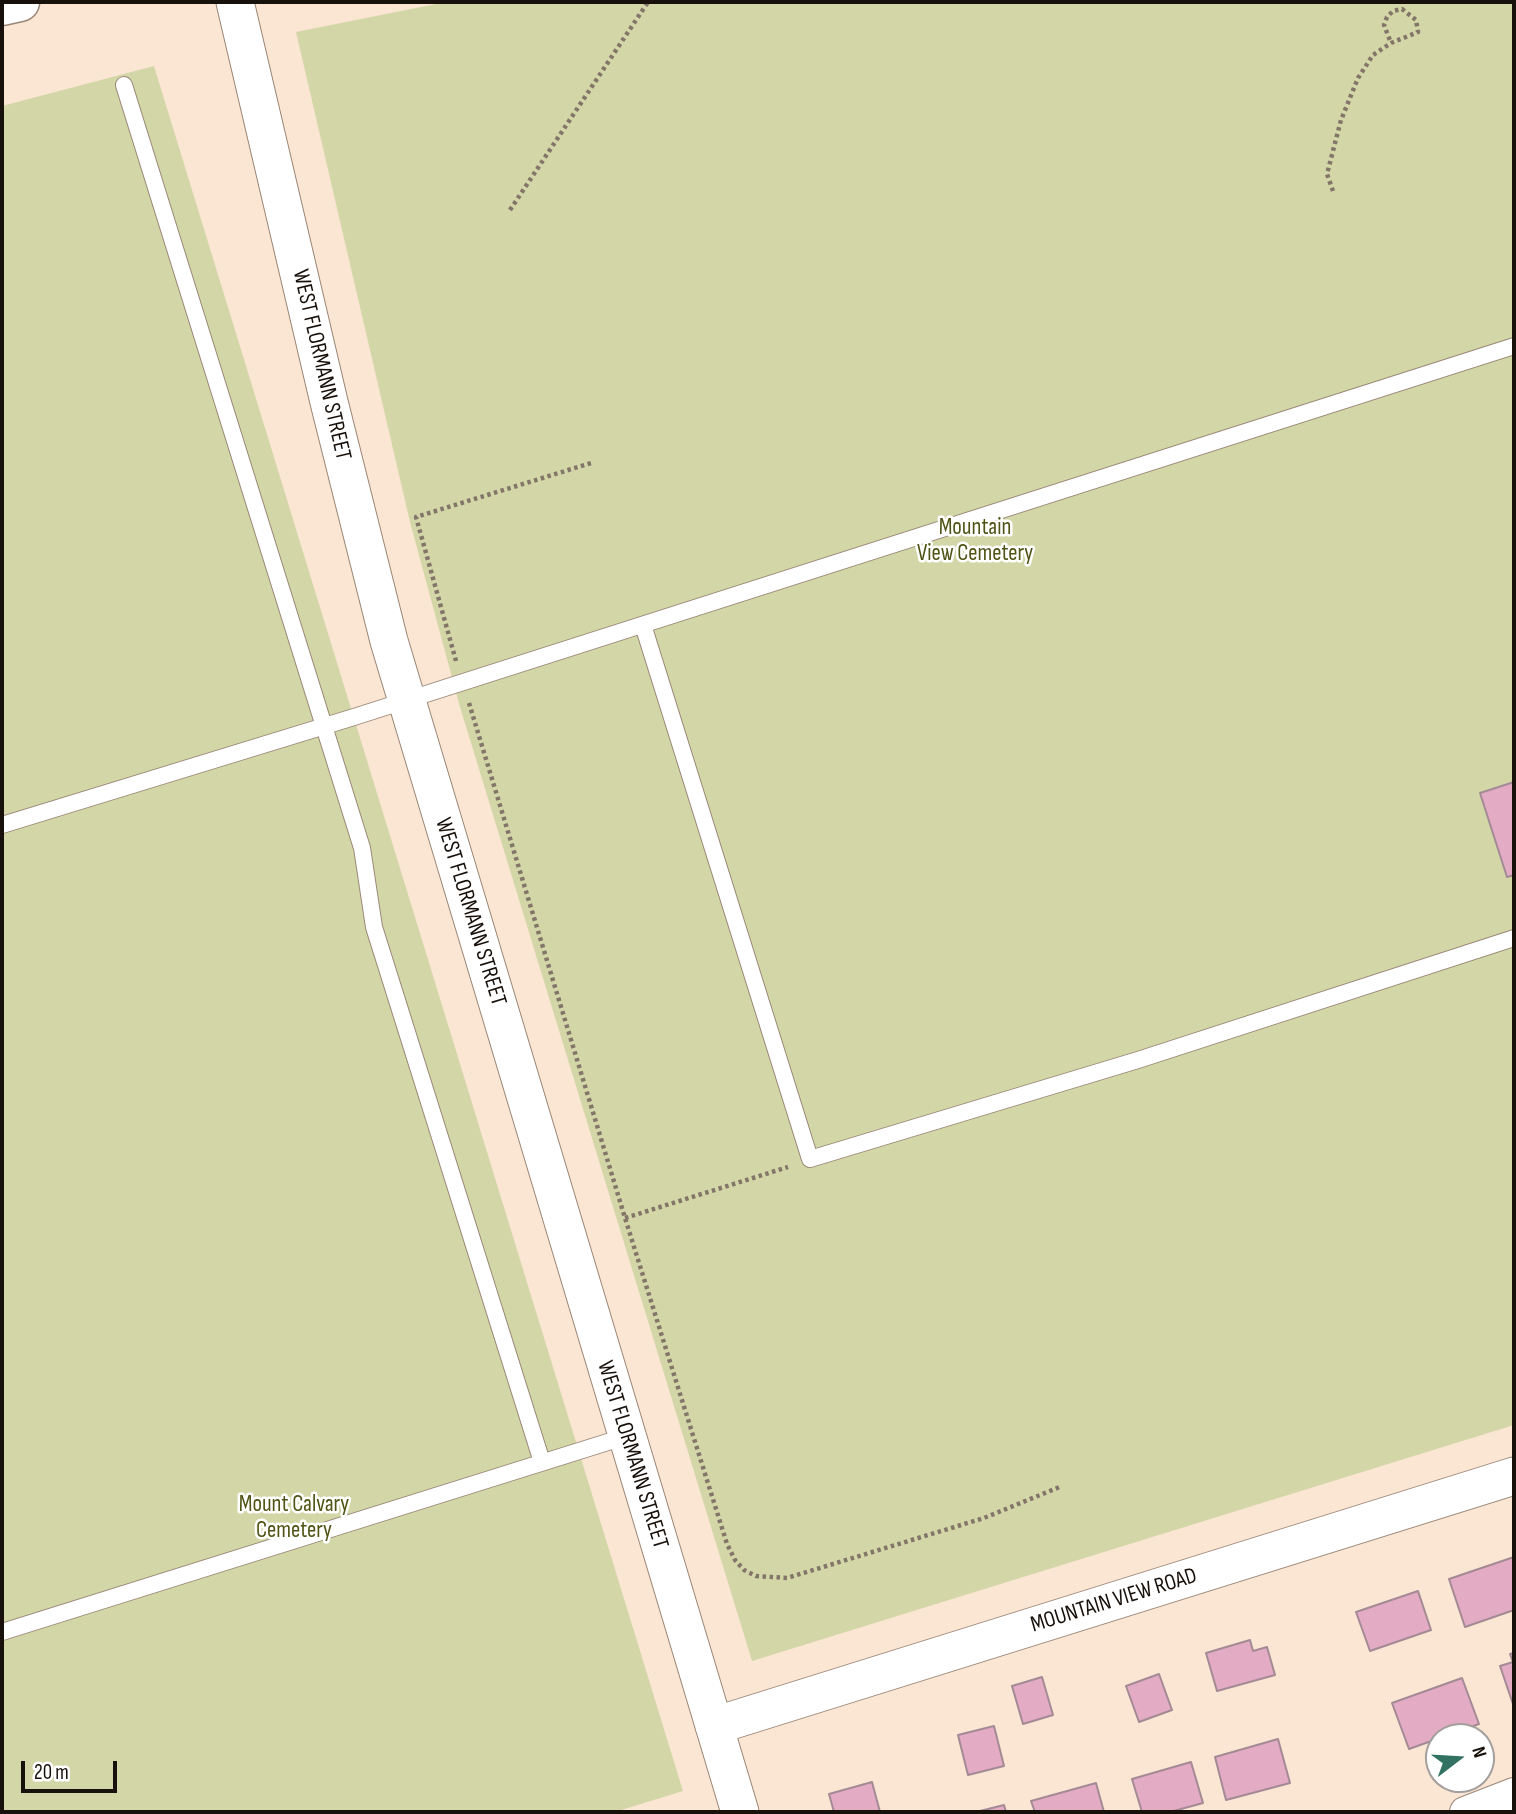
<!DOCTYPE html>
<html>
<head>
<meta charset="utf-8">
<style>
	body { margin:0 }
	#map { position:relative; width:1516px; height:1814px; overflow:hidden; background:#fbe5d3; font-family:"Sofia Sans Condensed",sans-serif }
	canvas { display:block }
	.frame { position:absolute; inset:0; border:4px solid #18100a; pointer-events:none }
	.north { position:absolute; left:1425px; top:1723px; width:70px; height:70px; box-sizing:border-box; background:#fff; border:2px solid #a39f9d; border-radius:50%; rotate:73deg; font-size:19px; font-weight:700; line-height:28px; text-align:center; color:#18100a }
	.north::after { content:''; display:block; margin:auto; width:24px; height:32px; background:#317262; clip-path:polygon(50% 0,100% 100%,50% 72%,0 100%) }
	.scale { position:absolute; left:21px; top:1761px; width:96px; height:32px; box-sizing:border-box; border:4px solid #18100a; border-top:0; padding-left:9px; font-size:21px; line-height:24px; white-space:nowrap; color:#18100a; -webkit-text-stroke:5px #fff; paint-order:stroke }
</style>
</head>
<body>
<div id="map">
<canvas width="1516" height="1814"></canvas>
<div class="frame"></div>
<div class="north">N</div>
<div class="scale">20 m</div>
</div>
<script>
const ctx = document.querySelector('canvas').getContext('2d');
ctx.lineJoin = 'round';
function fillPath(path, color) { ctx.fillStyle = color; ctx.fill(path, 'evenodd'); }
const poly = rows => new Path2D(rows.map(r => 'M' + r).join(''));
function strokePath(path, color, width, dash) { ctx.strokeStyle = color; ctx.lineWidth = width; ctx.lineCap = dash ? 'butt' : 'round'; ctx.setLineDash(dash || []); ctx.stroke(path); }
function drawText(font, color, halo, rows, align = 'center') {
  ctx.font = font + ' "Sofia Sans Condensed",sans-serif'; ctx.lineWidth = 5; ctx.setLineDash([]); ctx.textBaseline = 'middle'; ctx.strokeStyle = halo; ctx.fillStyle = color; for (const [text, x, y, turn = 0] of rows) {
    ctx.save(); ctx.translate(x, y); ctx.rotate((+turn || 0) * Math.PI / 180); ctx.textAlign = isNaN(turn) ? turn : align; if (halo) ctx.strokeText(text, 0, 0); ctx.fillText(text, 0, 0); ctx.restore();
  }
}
const green = poly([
	[446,2,1514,2,1514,1425,752,1661,460,707,410,522,296,32],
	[154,66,683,1791,615,1812,2,1812,2,106]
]);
const building = poly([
	[1514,782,1514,875,1507,877,1480,793,1514,782],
	[1514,1557,1514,1610,1465,1627,1449,1579,1514,1557],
	[1418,1591,1431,1630,1370,1651,1356,1612,1418,1591],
	[1250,1640,1253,1651,1267,1647,1275,1675,1217,1691,1206,1653,1250,1640],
	[1514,1653,1514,1707,1500,1666,1513,1662,1510,1654,1514,1653],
	[1159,1674,1172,1710,1139,1722,1126,1686,1159,1674],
	[1042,1677,1053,1715,1023,1724,1012,1686,1042,1677],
	[1462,1678,1479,1724,1409,1749,1392,1703,1462,1678],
	[994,1726,1004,1766,968,1775,958,1735,994,1726],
	[1278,1739,1290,1783,1226,1800,1215,1757,1278,1739],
	[1191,1762,1203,1803,1170,1812,1142,1812,1132,1779,1191,1762],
	[872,1782,880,1812,834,1812,829,1794,872,1782],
	[1096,1783,1104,1812,1035,1812,1031,1801,1096,1783],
	[1004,1805,1006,1812,976,1812,1004,1805]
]);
const path = poly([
	[1333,191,1327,174,1341,120,1358,78,1373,55,1391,43,1418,32,1416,20,1402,9,1393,11,1387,17,1384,25,1391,43],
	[510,210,648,2],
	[456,661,416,517,591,463],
	[469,703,625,1218,727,1544,735,1560,744,1570,756,1576,787,1578,984,1518,1062,1486],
	[625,1218,788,1167]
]);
const service = poly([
	[124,85,362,848,374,927,542,1462],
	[643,625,810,1159,1138,1060,1514,938],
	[2,825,354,717,1514,346],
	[2,1632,627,1436]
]);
const minor = poly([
	[1465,1812,1514,1793]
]);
const tertiary = poly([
	[235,2,329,402,389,641,740,1812],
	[714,1726,1514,1476]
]);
const secondary = poly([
	[2,6,20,2]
]);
const streetNames = [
	["WEST FLORMANN STREET",321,365,77],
	["WEST FLORMANN STREET",470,912,73],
	["WEST FLORMANN STREET",632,1455,73],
	["MOUNTAIN VIEW ROAD",1114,1601,-17]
];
const parkNames = [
	["Mountain",975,528],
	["View Cemetery",975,554],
	["Mount Calvary",294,1505],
	["Cemetery",294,1531]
];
fillPath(green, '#d3d7a8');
fillPath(building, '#e4abc4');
strokePath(building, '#a48a95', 2);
strokePath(service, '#9a8676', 18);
strokePath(minor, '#9a8676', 32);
strokePath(tertiary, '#9a8676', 39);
strokePath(secondary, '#9a8676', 41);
strokePath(path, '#847569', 4.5, [3.5, 3.5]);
strokePath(service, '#fff', 16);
strokePath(minor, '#fff', 30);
strokePath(tertiary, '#fff', 37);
strokePath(secondary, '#fff', 38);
drawText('23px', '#18100a', '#fff', streetNames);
drawText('23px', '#505314', '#fff', parkNames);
</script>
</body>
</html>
